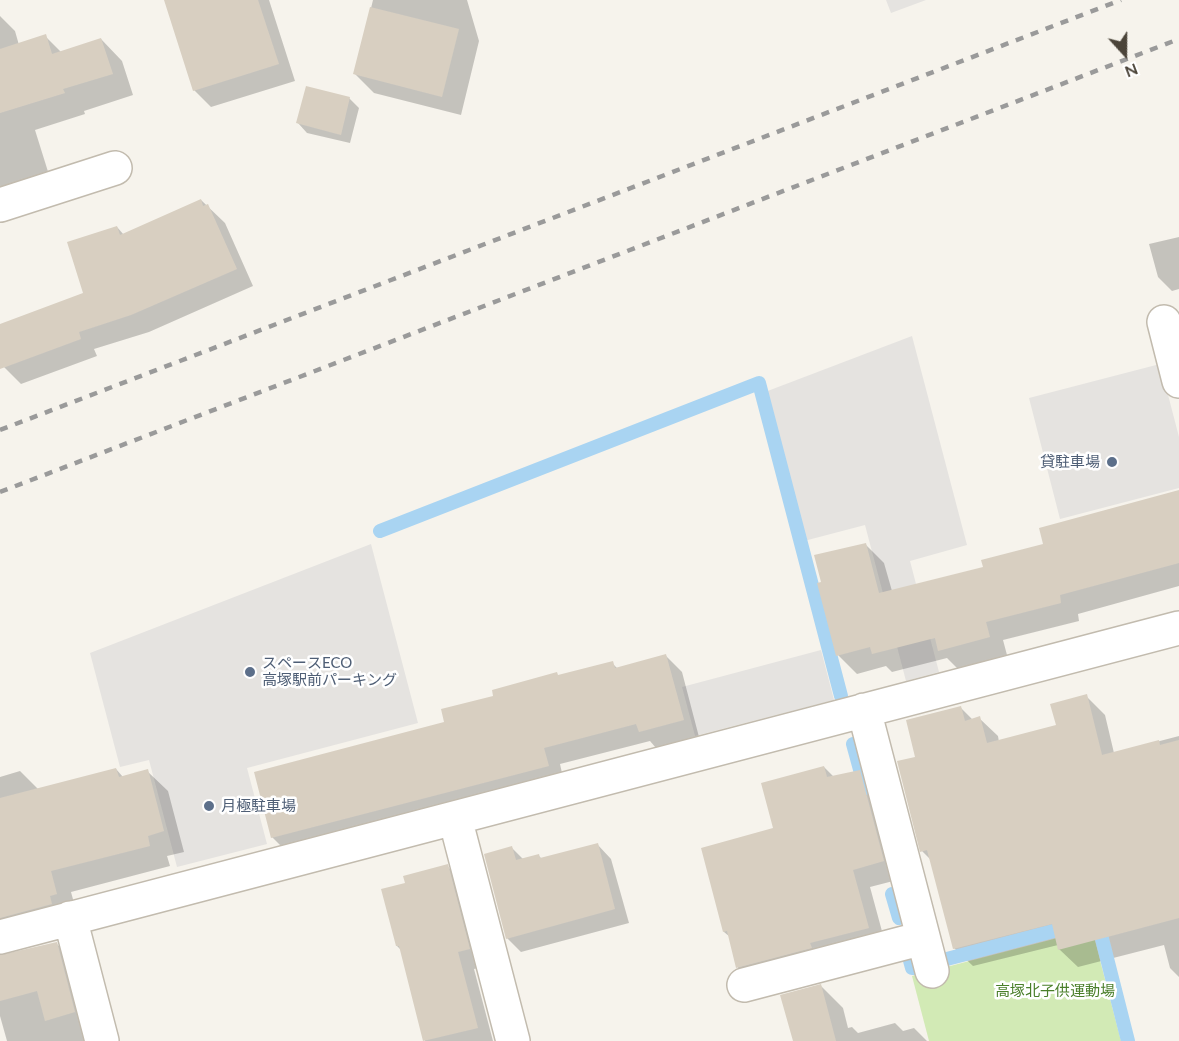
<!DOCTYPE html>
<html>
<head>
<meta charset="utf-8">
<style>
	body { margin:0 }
	#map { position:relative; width:1179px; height:1041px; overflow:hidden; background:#f6f3ec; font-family:Lato,sans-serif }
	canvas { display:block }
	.north { position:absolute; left:1095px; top:24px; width:60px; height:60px; -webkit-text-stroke:4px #fff; paint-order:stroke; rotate:159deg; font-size:16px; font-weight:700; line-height:24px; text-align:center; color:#4b4439 }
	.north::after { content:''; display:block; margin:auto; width:21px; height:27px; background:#4b4439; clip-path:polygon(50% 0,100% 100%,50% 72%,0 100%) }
</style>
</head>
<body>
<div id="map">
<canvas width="1179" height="1041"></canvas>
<div class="north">N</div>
</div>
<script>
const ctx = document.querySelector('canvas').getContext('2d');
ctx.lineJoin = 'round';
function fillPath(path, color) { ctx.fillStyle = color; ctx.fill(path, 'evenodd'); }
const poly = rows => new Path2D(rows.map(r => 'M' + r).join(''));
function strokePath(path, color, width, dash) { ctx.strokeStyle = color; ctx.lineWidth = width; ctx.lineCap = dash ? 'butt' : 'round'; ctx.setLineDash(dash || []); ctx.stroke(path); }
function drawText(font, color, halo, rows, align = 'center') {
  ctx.font = font + ' Lato,"Noto Sans JP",sans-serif'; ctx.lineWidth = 5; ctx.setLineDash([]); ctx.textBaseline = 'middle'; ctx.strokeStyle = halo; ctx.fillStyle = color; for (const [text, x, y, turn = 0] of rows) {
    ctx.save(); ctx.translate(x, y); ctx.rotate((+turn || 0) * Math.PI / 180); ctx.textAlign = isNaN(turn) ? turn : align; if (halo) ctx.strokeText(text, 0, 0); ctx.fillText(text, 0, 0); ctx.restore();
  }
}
const green = poly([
	[1092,929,1121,1041,929,1041,912,976]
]);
const parking = poly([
	[886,0,926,0,891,13],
	[912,336,967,545,910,561,939,672,906,681,865,525,804,541,765,392],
	[1160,364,1179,437,1179,488,1060,519,1029,398],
	[371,544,418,723,247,768,267,844,177,867,149,760,120,767,90,653],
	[821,650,834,700,695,736,682,687]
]);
const shadow = poly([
	[165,0,269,0,295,81,211,107,194,90],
	[373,0,467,0,479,41,461,115,374,93,355,74],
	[0,16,15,31,19,45,45,36,61,52,101,39,122,61,133,95,84,111,85,114,35,130,50,178,0,210],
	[349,98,359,108,350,143,307,133,298,123],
	[201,200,225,223,253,286,149,332,94,349,97,356,21,384,4,367,0,356,0,326,85,294,117,227,124,235],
	[1179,237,1179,289,1172,291,1158,277,1149,244],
	[1179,495,1179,586,1078,614,1079,621,1003,640,1007,655,958,669,947,658,892,672,886,666,857,674,838,655,866,545,884,563,892,591,985,568],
	[666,656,682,672,699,737,656,748,650,741,560,764,564,782,289,854,272,837,446,723,495,697,559,676,612,663,618,669],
	[1086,696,1105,715,1114,753,1179,736,1179,977,1170,968,1164,945,1078,967,1059,949,1058,945,973,966,954,948,932,861,922,851,917,758,961,708,973,720,979,718,998,736,999,742,1058,726],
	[824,767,834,777,860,771,878,789,901,879,870,887,886,946,756,986,738,968,730,937,724,932,703,849,775,829],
	[116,769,123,777,147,771,168,791,184,852,167,856,170,866,71,892,77,914,7,945,2,954,2,957,56,943,77,964,97,1041,7,1041,0,1016,0,777,20,771,39,790],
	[597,844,611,859,629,923,521,952,507,938,512,848,523,859,538,855,542,859],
	[447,866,464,883,486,966,474,969,493,1041,425,1041,401,950,397,946,407,884],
	[821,986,843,1008,848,1028,852,1027,858,1033,895,1023,903,1031,914,1028,927,1041,794,1041]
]);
const stream = poly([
	[380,531,759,383,841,696],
	[853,744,865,788],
	[892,894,899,918],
	[1098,923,1128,1041],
	[909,957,912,968,916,968],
	[943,960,1069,927]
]);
const building = poly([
	[164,0,258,0,279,64,193,91],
	[370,7,459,29,442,97,353,74],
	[46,34,52,54,101,38,113,74,63,89,65,93,0,113,0,49],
	[306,86,350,97,341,135,296,123],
	[201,199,203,206,208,204,237,269,131,315,79,332,81,339,0,369,0,324,83,293,67,242,117,226,120,235],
	[1179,490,1179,563,1060,595,1061,603,986,622,990,637,938,651,935,638,872,654,870,647,836,656,817,583,821,582,814,555,866,543,879,593,983,567,981,560,1043,544,1039,528],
	[666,654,684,720,639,732,636,724,544,748,549,766,271,838,254,772,444,722,441,709,493,696,492,690,557,672,558,675,613,661,615,668],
	[1087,694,1102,755,1159,740,1160,745,1179,740,1179,918,1058,950,1052,924,953,949,927,850,920,852,897,761,915,757,906,720,961,706,965,721,980,716,987,743,1056,725,1050,704],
	[824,766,827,777,860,770,884,861,853,870,869,928,810,943,812,948,736,968,727,931,723,932,701,848,773,828,761,783],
	[116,768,119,777,148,769,164,831,148,836,150,846,51,871,57,894,50,896,52,904,0,918,0,798],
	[598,843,615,909,506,939,484,854,512,846,516,860,539,854,540,858],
	[448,864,470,949,458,952,478,1028,423,1041,399,946,396,946,381,889,405,883,403,876],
	[57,942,75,1012,45,1021,37,991,0,1001,0,955],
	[821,984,836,1041,793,1041,780,995]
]);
const minor = poly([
	[0,205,115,168],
	[1164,322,1179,381],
	[864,710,932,971],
	[455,818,513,1041],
	[70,918,102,1041],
	[0,937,1179,628],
	[744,985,923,938]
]);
const rail = poly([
	[0,430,1121,0],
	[0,492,1179,39]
]);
const markers = [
	[1112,462,6,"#5c6f8a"],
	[250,672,6,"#5c6f8a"],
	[209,806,6,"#5c6f8a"]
];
const serviceNames = [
	["貸駐車場",1100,462,"right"],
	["スペースECO",262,663],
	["高塚駅前パーキング",262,680],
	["月極駐車場",221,806]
];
const parkNames = [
	["高塚北子供運動場",1055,991]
];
fillPath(green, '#d2eab5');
fillPath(parking, '#e5e3e0');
fillPath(shadow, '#0003');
strokePath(stream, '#a9d4f2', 14);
fillPath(building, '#d8cfc1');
strokePath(minor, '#c2bbae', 36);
strokePath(minor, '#fff', 33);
strokePath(rail, '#9a9a9a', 4.5, [8, 8]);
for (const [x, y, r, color] of markers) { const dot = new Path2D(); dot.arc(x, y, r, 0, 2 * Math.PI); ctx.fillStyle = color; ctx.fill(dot); strokePath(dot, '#fff', 2); }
drawText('15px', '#4e5e75', '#fff', serviceNames, 'left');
drawText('15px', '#4a7f2a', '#fff', parkNames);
</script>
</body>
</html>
